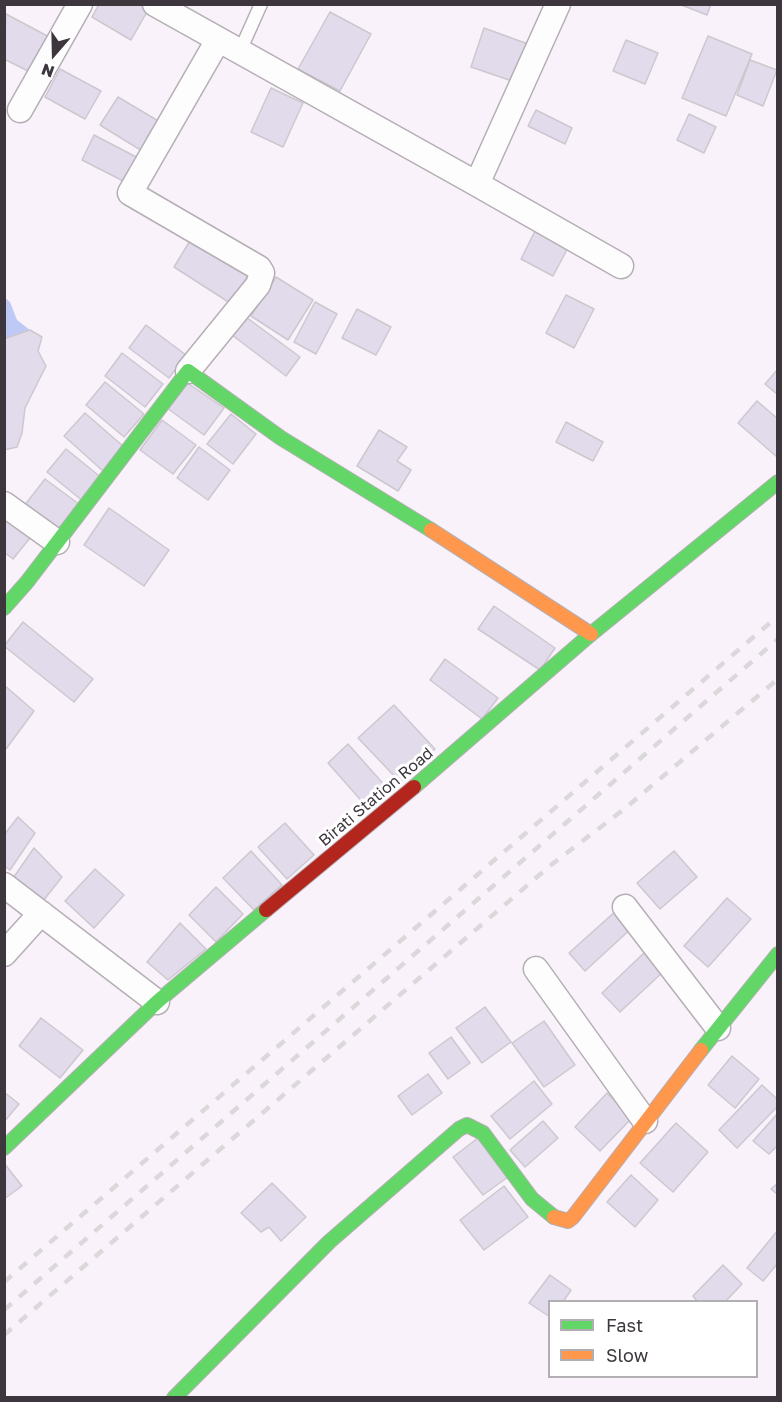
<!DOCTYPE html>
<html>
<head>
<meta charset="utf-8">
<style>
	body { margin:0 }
	#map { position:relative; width:782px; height:1402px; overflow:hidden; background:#faf2fa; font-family:"Golos Text",sans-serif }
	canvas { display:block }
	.frame { position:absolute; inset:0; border:6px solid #3d373d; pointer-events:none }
	.legend { position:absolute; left:548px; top:1300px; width:210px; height:78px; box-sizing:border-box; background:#fff; border:2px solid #b1afb1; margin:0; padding:8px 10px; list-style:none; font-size:18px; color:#3d373d }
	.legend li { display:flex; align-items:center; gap:12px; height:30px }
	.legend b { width:30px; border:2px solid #b1afb1 }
	.north { position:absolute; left:24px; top:24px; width:60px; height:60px; -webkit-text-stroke:4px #fff; paint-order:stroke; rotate:200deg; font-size:16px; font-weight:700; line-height:24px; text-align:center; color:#3d373d }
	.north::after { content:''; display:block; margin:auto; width:21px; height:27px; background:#3d373d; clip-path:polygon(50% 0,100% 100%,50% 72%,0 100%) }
</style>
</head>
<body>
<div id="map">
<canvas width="782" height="1402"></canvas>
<div class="frame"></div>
<ul class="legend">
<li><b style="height:8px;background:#63d668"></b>Fast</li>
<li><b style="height:8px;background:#ff974d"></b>Slow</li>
</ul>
<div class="north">N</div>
</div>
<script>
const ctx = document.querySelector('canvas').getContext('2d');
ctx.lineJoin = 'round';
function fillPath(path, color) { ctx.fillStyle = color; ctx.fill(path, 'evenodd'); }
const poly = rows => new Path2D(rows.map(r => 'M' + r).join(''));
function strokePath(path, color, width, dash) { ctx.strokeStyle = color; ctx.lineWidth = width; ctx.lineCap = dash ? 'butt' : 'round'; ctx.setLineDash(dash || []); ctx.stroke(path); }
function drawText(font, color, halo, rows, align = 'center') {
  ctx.font = font + ' "Golos Text",sans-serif'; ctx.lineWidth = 6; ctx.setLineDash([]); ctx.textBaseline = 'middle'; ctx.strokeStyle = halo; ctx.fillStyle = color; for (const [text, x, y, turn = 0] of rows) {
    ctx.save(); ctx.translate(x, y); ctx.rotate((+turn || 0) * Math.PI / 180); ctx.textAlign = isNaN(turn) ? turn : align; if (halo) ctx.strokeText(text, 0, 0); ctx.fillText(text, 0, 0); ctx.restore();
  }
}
const water = poly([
	[4,297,10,302,17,320,30,330,4,339]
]);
const building = poly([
	[99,4,139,4,148,10,131,40,92,17,99,4],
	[679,4,711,4,707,15,679,4],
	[330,12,371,34,340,91,298,69,330,12],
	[6,14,53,39,34,74,4,59,6,14],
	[484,28,528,44,515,82,471,67,484,28],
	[708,36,752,54,726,116,682,98,708,36],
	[626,40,658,53,645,84,613,71,626,40],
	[750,60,777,70,763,106,737,95,750,60],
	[60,69,101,91,85,119,45,97,60,69],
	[271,88,303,103,283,147,251,132,271,88],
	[118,97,165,125,147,154,100,125,118,97],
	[536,110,572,128,565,144,528,126,536,110],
	[689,114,716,127,704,153,677,140,689,114],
	[94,135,144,161,131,185,82,160,94,135],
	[537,227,570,244,553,276,521,259,537,227],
	[193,236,250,273,230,303,174,267,193,236],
	[276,277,313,300,288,340,251,316,276,277],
	[566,295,594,309,574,348,546,333,566,295],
	[315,302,337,314,316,354,294,342,315,302],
	[357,309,391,327,376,355,342,338,357,309],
	[246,317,300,357,286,376,232,335,246,317],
	[146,325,186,355,169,378,129,348,146,325],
	[30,330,42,337,38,351,46,366,25,408,22,433,17,447,4,450,4,339,30,330],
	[122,353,163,384,145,407,105,376,122,353],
	[778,369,778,395,765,384,778,369],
	[105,382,144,414,124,437,86,405,105,382],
	[186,382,224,408,204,435,167,408,186,382],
	[757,401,778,419,777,457,738,423,757,401],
	[85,413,124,447,103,471,64,436,85,413],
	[231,414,256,434,233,464,207,444,231,414],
	[162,420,196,445,173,474,140,450,162,420],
	[566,422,603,442,593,461,556,442,566,422],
	[379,430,407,447,397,461,411,470,398,491,357,466,379,430],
	[199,447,230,470,208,500,177,478,199,447],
	[66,449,103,479,84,502,47,472,66,449],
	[45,479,83,507,62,535,24,506,45,479],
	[109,508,169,550,144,586,84,545,109,508],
	[4,513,34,533,13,559,4,552,4,513],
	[494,606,555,648,540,670,478,629,494,606],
	[23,622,93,679,74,702,4,646,23,622],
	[445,659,498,698,482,719,430,680,445,659],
	[4,685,34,711,6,749,4,747,4,685],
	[394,705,435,749,400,782,358,738,394,705],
	[348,744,387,788,366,806,328,763,348,744],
	[18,817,35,833,10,870,4,866,4,835,18,817],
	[285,823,314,855,287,879,258,847,285,823],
	[34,848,62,877,39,906,9,884,34,848],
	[251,851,282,885,254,910,223,878,251,851],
	[674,851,697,877,660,909,637,883,674,851],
	[95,869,124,895,94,928,65,901,95,869],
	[216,887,243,914,216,942,189,915,216,887],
	[727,898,751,919,708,967,684,946,727,898],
	[618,909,634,926,585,971,569,953,618,909],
	[180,923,206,949,168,980,147,962,180,923],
	[646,951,664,971,620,1012,602,993,646,951],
	[485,1007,511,1042,482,1063,456,1028,485,1007],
	[41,1018,83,1050,60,1078,19,1046,41,1018],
	[544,1021,575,1065,544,1087,512,1043,544,1021],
	[451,1037,470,1063,448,1079,429,1053,451,1037],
	[732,1056,759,1079,735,1108,708,1085,732,1056],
	[428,1074,442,1093,412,1115,398,1096,428,1074],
	[534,1081,552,1104,510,1139,491,1116,534,1081],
	[762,1085,778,1100,778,1106,737,1148,719,1130,762,1085],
	[4,1092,19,1104,4,1122,4,1092],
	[607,1093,632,1118,600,1151,575,1127,607,1093],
	[778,1113,778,1145,769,1154,753,1141,778,1113],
	[543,1121,558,1138,525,1167,510,1150,543,1121],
	[676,1123,708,1152,673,1192,640,1163,676,1123],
	[478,1138,508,1177,483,1195,453,1157,478,1138],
	[4,1163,22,1186,4,1199,4,1163],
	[631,1175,658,1200,635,1227,607,1202,631,1175],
	[272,1183,306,1217,281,1241,269,1227,261,1232,241,1213,272,1183],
	[778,1183,778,1195,771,1189,778,1183],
	[504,1186,528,1217,484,1250,460,1220,504,1186],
	[778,1230,778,1263,763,1281,747,1268,778,1230],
	[723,1265,742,1284,725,1302,698,1302,693,1296,723,1265],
	[550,1275,571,1290,563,1302,550,1302,550,1317,529,1303,550,1275]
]);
const lane = poly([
	[240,51,261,4]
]);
const street = poly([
	[155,4,477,184,558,4],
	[20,110,80,4],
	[477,184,621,266],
	[188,371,258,285,262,273,259,268,130,193,218,40],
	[4,504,57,542],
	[4,885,157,1002],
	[625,907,718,1028],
	[4,954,41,913],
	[536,969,645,1121]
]);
const fast = poly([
	[4,608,27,582,188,371,281,438,431,530],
	[414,787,591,634,778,482],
	[701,1050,778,954],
	[4,1148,157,1002,266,910],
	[174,1398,329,1242,459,1129,467,1125,483,1133,532,1199,554,1217]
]);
const slow = poly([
	[431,530,591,634],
	[554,1217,568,1221,573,1217,701,1050]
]);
const jam = poly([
	[266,910,414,787]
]);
const rail = poly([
	[4,1282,778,616],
	[4,1310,778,639],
	[4,1335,551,865,623,810,778,679]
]);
const streetNames = [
	["Birati Station Road",376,797,-40]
];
fillPath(water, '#bec9f6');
fillPath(building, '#e2dbeb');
strokePath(building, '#ccc8cf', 1.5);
strokePath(lane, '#b5afb5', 15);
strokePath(street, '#b5afb5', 27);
strokePath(fast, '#b5afb5', 16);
strokePath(slow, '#b5afb5', 16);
strokePath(jam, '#b5afb5', 16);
strokePath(lane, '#fefdfe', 12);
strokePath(street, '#fefdfe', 24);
strokePath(fast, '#63d668', 14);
strokePath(slow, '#ff974d', 14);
strokePath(jam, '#b3261e', 14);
strokePath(rail, '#dbd8db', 4.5, [10, 10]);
drawText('16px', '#3d373d', '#fff', streetNames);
</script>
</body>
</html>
